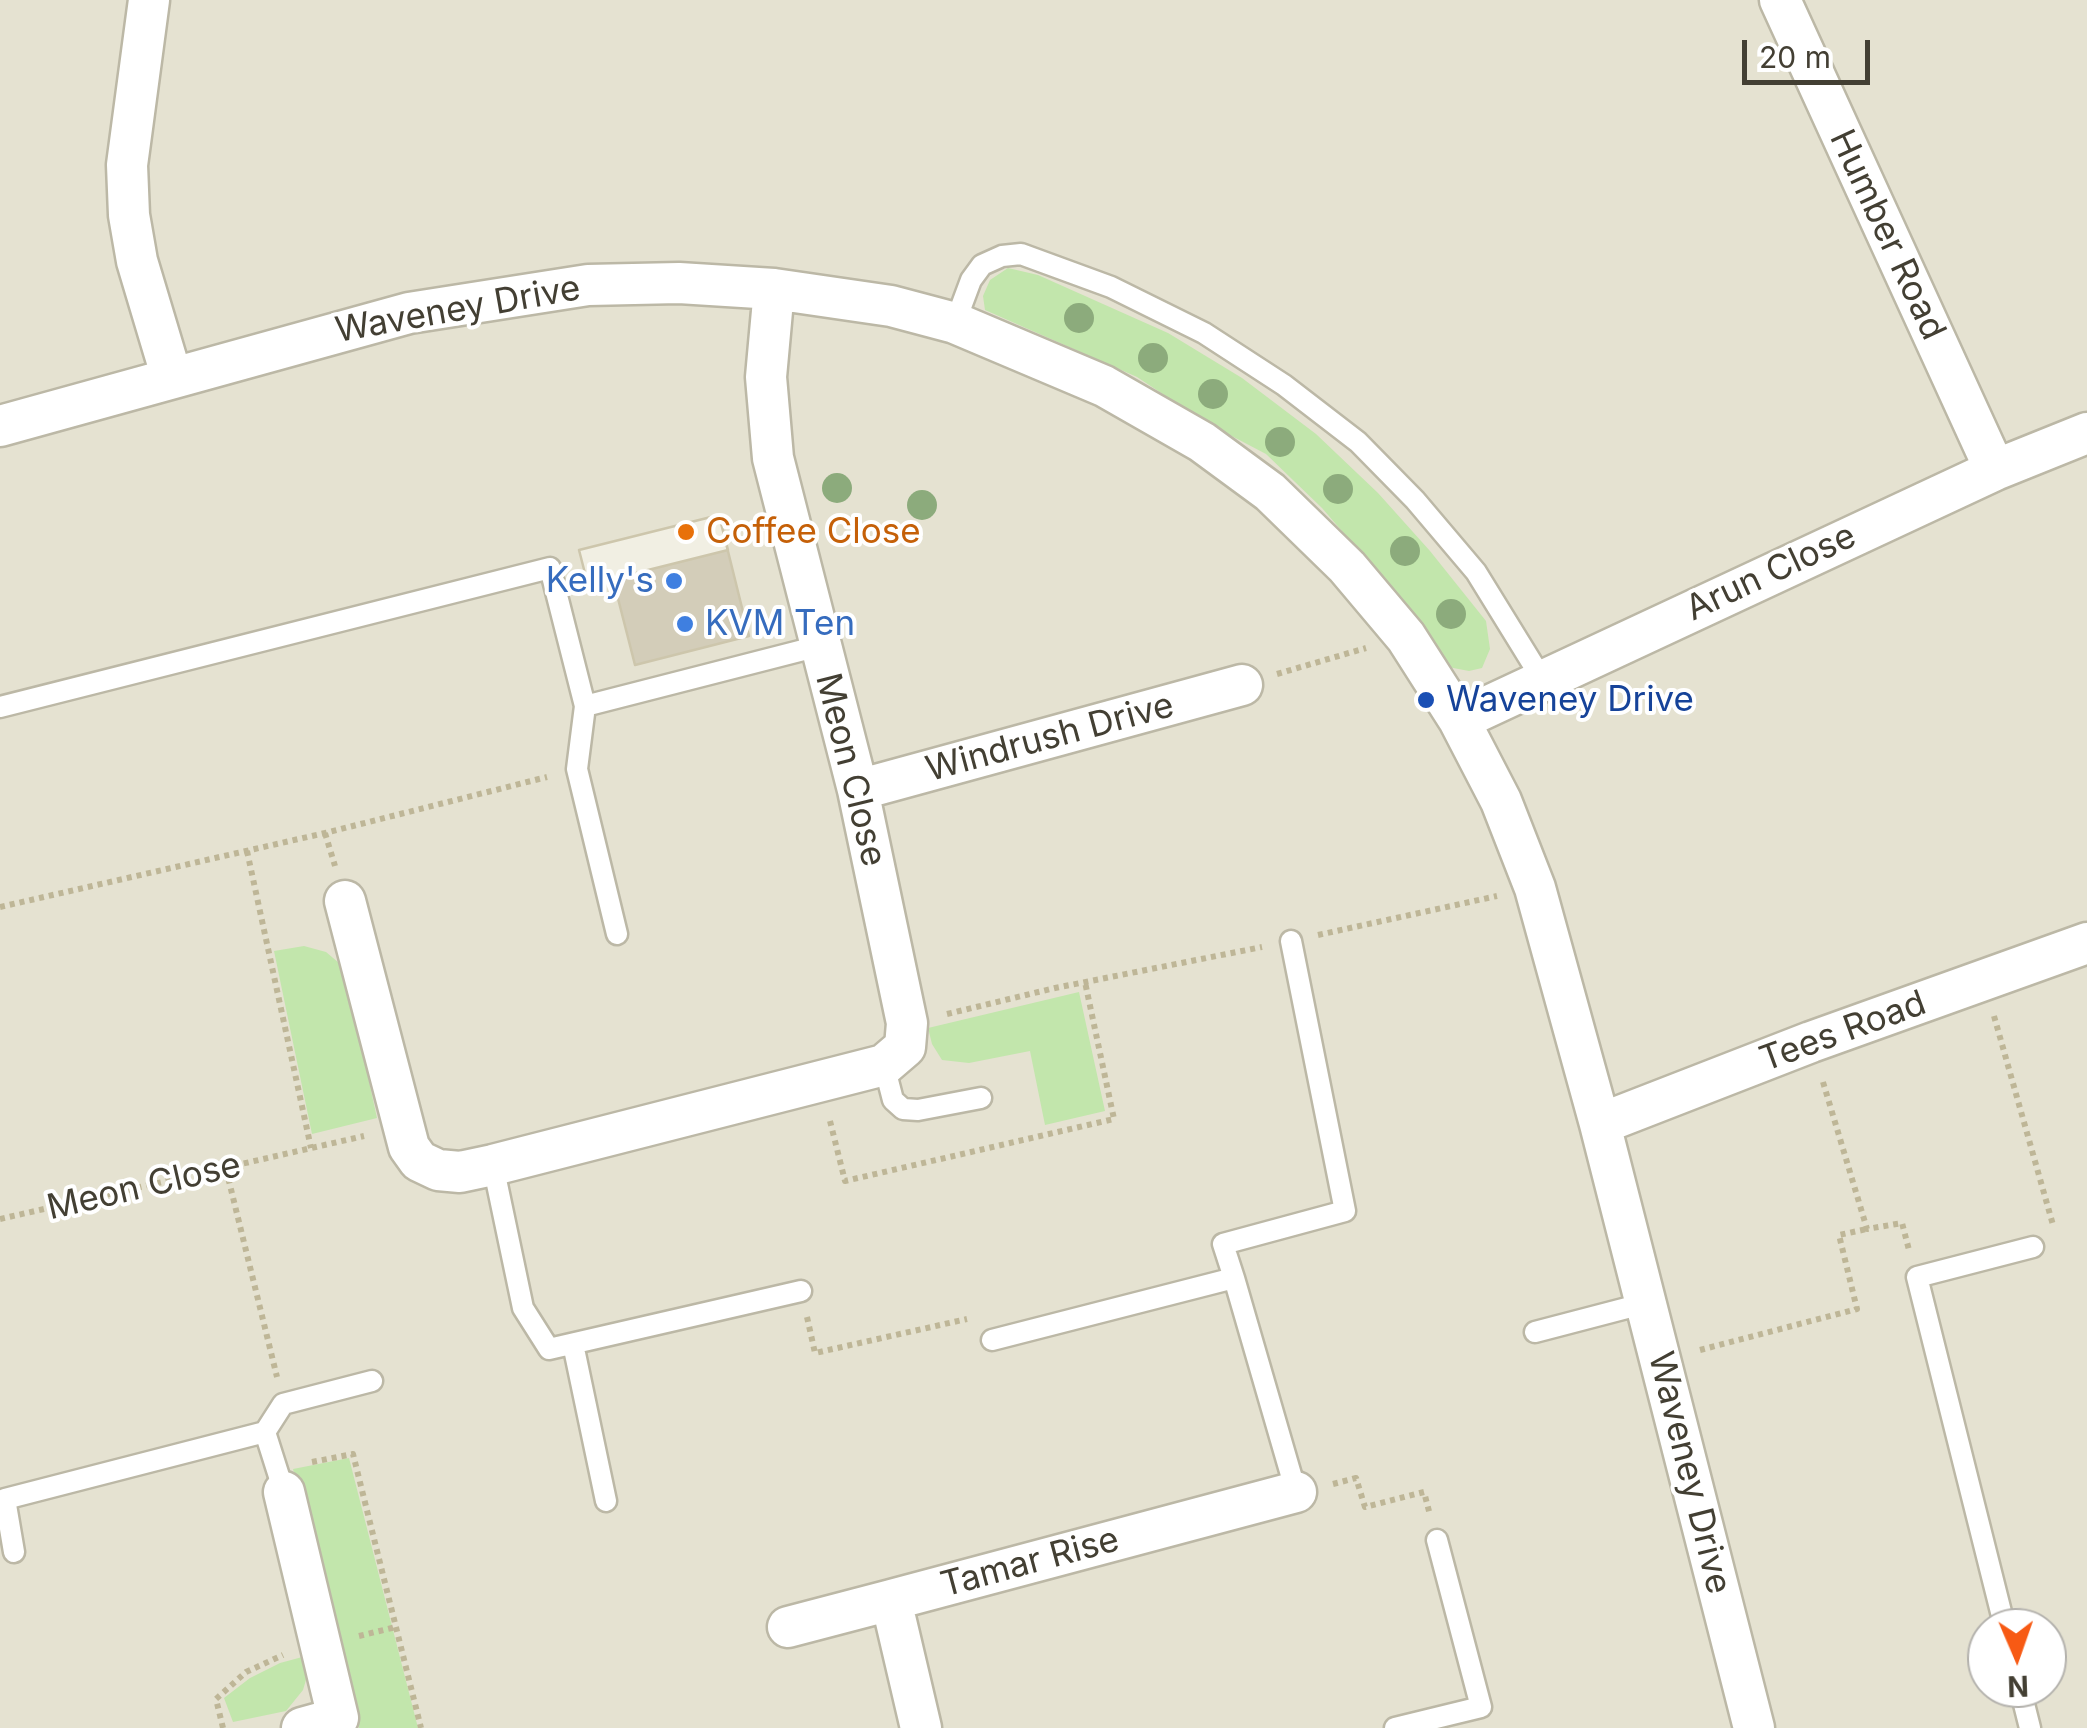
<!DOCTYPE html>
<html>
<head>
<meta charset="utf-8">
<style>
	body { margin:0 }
	#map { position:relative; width:2087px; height:1728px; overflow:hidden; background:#f1efe3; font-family:Inter,sans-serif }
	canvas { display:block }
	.north { position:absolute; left:1967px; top:1608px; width:100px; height:100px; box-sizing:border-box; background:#fff; border:2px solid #b4b2ad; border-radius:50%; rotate:178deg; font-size:28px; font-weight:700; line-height:40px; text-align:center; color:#433f33 }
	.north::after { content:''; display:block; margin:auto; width:35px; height:45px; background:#f75a14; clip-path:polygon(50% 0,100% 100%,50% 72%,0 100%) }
	.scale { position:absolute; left:1742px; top:40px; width:128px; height:45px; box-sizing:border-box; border:5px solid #433f33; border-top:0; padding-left:12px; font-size:30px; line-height:35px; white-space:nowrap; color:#433f33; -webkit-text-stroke:8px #fff; paint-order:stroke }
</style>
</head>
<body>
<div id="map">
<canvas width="2087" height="1728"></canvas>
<div class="north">N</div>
<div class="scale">20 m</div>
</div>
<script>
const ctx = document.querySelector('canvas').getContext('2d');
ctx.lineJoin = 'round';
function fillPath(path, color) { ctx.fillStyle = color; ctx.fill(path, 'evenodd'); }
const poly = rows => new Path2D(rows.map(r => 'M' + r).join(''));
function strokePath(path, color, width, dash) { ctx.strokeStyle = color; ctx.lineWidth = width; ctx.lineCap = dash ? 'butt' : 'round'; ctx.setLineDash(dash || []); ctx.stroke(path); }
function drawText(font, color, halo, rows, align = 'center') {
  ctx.font = font + ' Inter,sans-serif'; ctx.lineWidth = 8; ctx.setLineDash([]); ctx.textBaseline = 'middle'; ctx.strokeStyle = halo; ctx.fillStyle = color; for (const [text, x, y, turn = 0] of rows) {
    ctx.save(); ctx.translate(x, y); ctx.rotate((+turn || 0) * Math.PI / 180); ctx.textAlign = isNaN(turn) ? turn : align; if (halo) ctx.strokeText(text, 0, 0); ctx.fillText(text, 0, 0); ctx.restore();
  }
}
const residential = poly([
	[0,0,2087,0,2087,1728,0,1728],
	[718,515,749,636,613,579,588,585,579,550],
	[1987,1628,2047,1628,2047,1688,1987,1688]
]);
const green = poly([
	[1008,268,1038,275,1168,333,1242,378,1316,434,1378,493,1430,551,1486,621,1490,649,1482,668,1469,671,1448,667,1367,560,1322,508,1266,454,1205,422,1137,377,985,310,983,296,990,280],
	[304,946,326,952,339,963,348,985,377,1118,312,1134,274,951],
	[1079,992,1105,1111,1045,1125,1030,1051,969,1063,942,1060,932,1044,928,1028],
	[349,1458,418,1728,359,1728,293,1469],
	[306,1656,308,1673,303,1690,286,1711,233,1722,224,1698,250,1678,280,1663]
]);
const building = poly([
	[719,515,749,636,635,665,613,579,588,585,579,550,719,515],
	[719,515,728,550,588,585,579,550,719,515]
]);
const path = poly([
	[1277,674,1366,648],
	[325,833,335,866],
	[247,851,311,1148],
	[0,907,325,833,547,777],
	[1318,935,1497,896],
	[947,1014,1055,988,1262,947],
	[1994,1016,2053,1225],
	[1823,1082,1867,1229,1902,1223,1909,1250],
	[830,1121,845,1181,1114,1119,1085,982],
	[226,1169,277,1377],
	[0,1219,364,1136],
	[807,1317,815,1353,967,1319],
	[1700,1350,1857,1309,1839,1235,1867,1229],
	[312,1462,353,1454,421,1728],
	[1333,1484,1356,1478,1365,1507,1424,1492,1430,1515],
	[359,1636,396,1627],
	[223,1728,216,1699,246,1672,283,1655]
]);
const lane = poly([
	[955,323,971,280,982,265,1002,256,1021,254,1111,287,1204,333,1284,385,1358,442,1415,500,1476,572,1542,679],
	[585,706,577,769,617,934],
	[0,707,550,568,585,706,819,646],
	[884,1065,893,1100,903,1109,918,1110,981,1098],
	[493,1165,523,1308,549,1349,801,1291],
	[1234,1278,1223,1244,1345,1211,1291,941],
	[1535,1332,1646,1303],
	[992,1340,1234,1278,1296,1492],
	[573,1344,606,1501],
	[265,1432,284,1492],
	[14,1552,5,1499,265,1432,283,1404,372,1381],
	[2005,1628,1917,1277,2033,1247],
	[2020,1688,2030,1728],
	[1395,1728,1481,1707,1437,1540]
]);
const street = poly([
	[149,0,127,165,129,215,137,261,172,378],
	[1780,0,1995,470],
	[0,426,409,313,588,285,679,283,774,289,891,306,955,323,1104,386,1202,442,1270,492,1347,567,1406,637,1459,720,1501,801,1535,888,1600,1124,1754,1728],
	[1459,720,1995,470,2087,433],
	[858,790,1242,685],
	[345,901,409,1147,419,1161,438,1170,460,1172,493,1165,884,1065,905,1047,907,1023,858,790,773,458,766,377,774,289],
	[1600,1124,1811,1042,2087,943],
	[284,1492,338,1718,302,1728],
	[788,1627,891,1600],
	[921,1728,891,1600,1296,1492]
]);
const trees = [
	[1079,318],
	[1153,358],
	[1213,394],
	[1280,442],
	[837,488],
	[1338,489],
	[922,505],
	[1405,551],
	[1451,614]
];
const markers = [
	[686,532,10,"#e8710a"],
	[674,581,10,"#3f7fe0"],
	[685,624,10,"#3f7fe0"],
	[1426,700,10,"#1a4fb4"]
];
const streetNames = [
	["Humber Road",1887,235,65],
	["Waveney Drive",458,310,-10],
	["Arun Close",1771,573,-25],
	["Windrush Drive",1050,738,-15],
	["Meon Close",850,770,76],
	["Tees Road",1843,1032,-20],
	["Meon Close",144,1187,-13],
	["Waveney Drive",1689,1473,76],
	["Tamar Rise",1030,1563,-15]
];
const foodNames = [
	["Coffee Close",706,532]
];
const shopNames = [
	["Kelly's",654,581],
	["KVM Ten",705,624,"left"]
];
const transitNames = [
	["Waveney Drive",1446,700]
];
fillPath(residential, '#e5e2d1');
fillPath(green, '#c2e6ac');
fillPath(building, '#d3cdb9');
strokePath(building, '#cdc6ac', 2.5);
strokePath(lane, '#bcb8a6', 25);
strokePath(street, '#bcb8a6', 45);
strokePath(path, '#beb697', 6, [5, 5]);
strokePath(lane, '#fff', 20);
strokePath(street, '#fff', 40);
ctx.fillStyle = '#8cab7c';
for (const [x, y] of trees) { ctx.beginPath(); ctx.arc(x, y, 15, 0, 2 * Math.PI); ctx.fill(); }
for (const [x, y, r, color] of markers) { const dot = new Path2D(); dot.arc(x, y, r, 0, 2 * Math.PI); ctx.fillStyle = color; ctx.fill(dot); strokePath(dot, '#fff', 4); }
drawText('35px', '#433f33', '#fff', streetNames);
drawText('35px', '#c56008', '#fff', foodNames, 'left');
drawText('35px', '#366cbe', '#fff', shopNames, 'right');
drawText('35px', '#164399', '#fff', transitNames, 'left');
</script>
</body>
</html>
